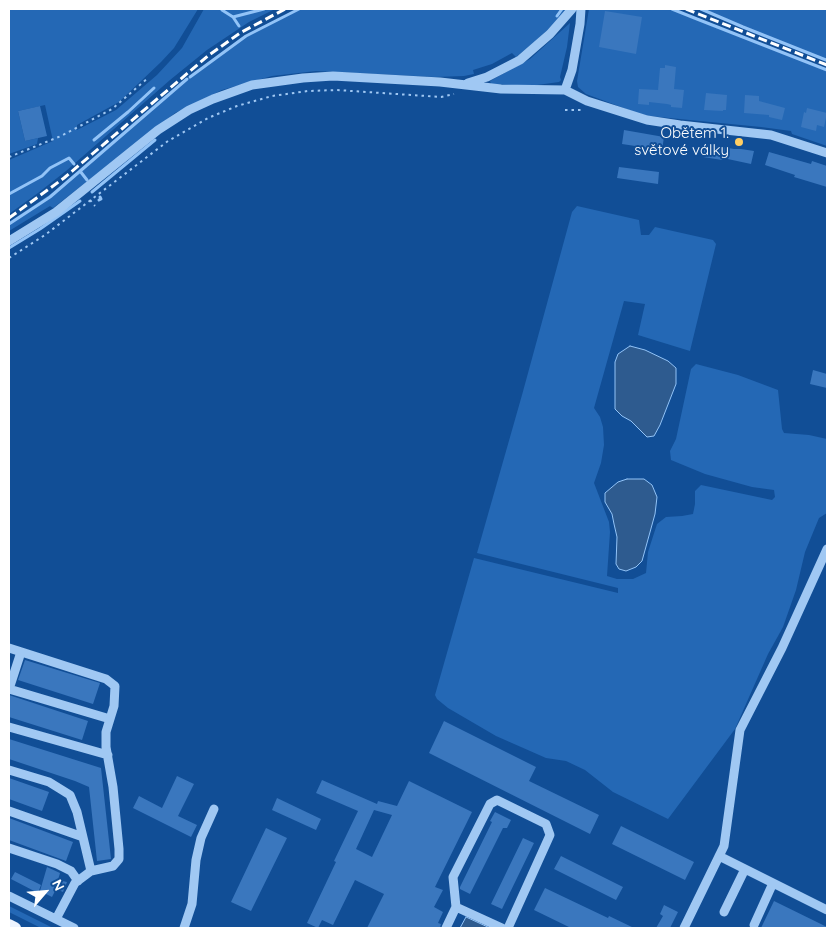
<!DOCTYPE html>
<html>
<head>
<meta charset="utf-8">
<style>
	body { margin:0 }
	#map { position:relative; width:836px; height:937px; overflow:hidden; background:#114e96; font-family:Quicksand,sans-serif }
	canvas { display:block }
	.frame { position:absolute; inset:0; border:10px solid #fff; pointer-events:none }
	.north { position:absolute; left:20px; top:867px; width:50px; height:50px; -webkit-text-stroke:4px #114e96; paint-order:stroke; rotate:63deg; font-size:14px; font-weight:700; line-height:20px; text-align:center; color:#fff }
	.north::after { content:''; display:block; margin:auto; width:18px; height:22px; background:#fff; clip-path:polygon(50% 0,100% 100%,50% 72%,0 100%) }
</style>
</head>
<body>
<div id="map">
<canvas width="836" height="937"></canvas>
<div class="frame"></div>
<div class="north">N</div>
</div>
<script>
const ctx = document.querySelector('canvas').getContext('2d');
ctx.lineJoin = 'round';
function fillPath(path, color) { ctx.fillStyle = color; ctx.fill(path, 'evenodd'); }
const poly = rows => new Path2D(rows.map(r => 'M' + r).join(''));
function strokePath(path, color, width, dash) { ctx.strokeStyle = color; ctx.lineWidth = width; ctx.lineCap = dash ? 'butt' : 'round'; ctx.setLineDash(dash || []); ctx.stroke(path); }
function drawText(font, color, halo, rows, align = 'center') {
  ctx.font = font + ' Quicksand,sans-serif'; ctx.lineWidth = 4; ctx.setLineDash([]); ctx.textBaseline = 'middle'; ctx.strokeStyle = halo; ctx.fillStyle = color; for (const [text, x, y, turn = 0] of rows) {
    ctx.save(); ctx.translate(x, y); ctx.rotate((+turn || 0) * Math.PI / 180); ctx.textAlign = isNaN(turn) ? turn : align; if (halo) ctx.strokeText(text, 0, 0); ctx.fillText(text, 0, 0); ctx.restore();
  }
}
const green = poly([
	[9,9,198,9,174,48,161,62,119,102,77,125,77,130,116,110,157,75,182,48,204,9,275,9,249,22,207,50,170,80,66,171,38,193,9,214,9,160,53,141,45,105,18,111,25,141,38,138,37,144,9,154],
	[299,9,566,9,554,24,535,42,516,57,512,53,492,64,473,70,474,74,464,76,435,77,316,71,272,76,222,90,175,113,53,208,50,206,9,231,9,222,52,193,162,98,246,36],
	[589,9,672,9,827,71,827,146,792,134,791,131,761,127,649,116,637,113,586,94,578,87,577,81],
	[697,9,827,9,827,62,742,28],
	[570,23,567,47,560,77,561,80,559,82,530,86,491,84,490,81,530,59],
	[577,206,639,220,641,235,649,235,655,227,713,240,716,244,690,351,638,335,645,304,624,301,594,408,600,417,603,427,604,445,601,463,594,483,609,522,610,532,607,576,617,579,633,579,646,573,648,552,657,524,666,517,682,516,693,514,695,504,695,491,701,485,772,500,775,497,774,490,752,487,705,474,671,460,670,451,676,439,691,369,696,364,738,375,778,390,782,429,784,433,809,435,827,439,827,513,819,518,805,552,796,590,783,627,768,654,735,729,668,819,613,792,585,770,566,761,546,758,496,736,448,708,437,699,435,695,474,558,618,593,618,588,477,553,522,395,572,212],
	[9,906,53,928,41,928,9,912]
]);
const water = poly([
	[630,346,645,350,668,361,676,368,676,384,660,425,654,436,647,437,631,421,622,416,615,409,615,362,618,354,630,346],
	[627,479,644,479,652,485,657,497,655,514,642,561,636,567,626,571,619,569,616,564,617,537,614,524,612,514,605,502,605,493,618,482,627,479],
	[466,917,490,928,460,928,466,917]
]);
const stream = poly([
	[672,9,697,19],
	[701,9,743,27,826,60],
	[222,10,233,17,239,26],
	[557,16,562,9],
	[233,17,264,9],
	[697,19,827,70],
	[190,77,246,36,299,9],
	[94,140,128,112,154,88],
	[80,171,87,180],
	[92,192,155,140],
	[9,194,42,176,50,168,69,158,74,164],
	[99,200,101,199,100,197],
	[9,224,50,197,187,79],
	[9,248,40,229,80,201]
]);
const building = poly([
	[605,11,642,17,636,54,599,47],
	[665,65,676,67,674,89,684,90,682,108,671,107,671,105,667,104,649,102,649,105,638,104,639,89,658,90,660,68,665,68],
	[706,93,727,95,726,110,723,110,723,111,704,110],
	[745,95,759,96,759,101,785,108,782,120,769,117,769,115,744,113],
	[40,106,47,136,25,141,18,111],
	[807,108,827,113,824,127,817,125,816,131,801,127,804,112,806,113],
	[624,130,664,137,662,150,622,144],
	[705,144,734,149,741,149,754,151,751,164,723,158,722,160,703,157],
	[769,152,811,164,812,161,827,166,827,187,794,177,795,175,765,165],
	[619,167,659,172,658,184,617,178],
	[813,370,827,374,827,388,810,384],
	[25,660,100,683,93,704,18,680],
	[9,695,88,721,82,740,9,717],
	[444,721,536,767,529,781,599,815,590,834,429,753],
	[9,739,101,768,111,859,97,861,89,787,75,781,9,759],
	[177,776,194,784,178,816,197,825,191,837,133,808,139,796,162,808],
	[9,778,49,792,42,811,9,799],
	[322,780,377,804,378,801,397,806,409,781,472,812,435,887,443,890,434,907,443,912,438,923,441,924,440,928,367,928,384,894,355,880,333,925,322,920,318,928,307,923,336,862,334,861,358,811,316,793],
	[374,810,392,815,372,857,356,849],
	[277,798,321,819,316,830,272,810],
	[495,812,511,820,507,828,503,828,470,894,460,889,460,887,492,822,490,821],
	[9,818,73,842,66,861,9,840],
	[621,826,694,862,685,880,612,844],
	[266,828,287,838,251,911,231,902],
	[523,838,534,843,502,909,491,904],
	[561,856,623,887,616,900,554,869],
	[47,867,60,873,58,880,67,882,63,892,56,889,52,897,40,891],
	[15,872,41,885,38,893,11,879],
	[545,888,608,918,609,916,634,928,571,928,534,910],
	[774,901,827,927,827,928,761,928],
	[664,905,678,912,670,928,656,928,663,916,660,914]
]);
const path = poly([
	[565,110,582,110],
	[9,157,61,136,112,109,148,78],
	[90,200,95,206],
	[9,258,45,235,168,141,208,118,237,106,272,96,308,91,337,90,441,97,454,94]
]);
const minor = poly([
	[468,83,487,77,520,60,550,34,572,9],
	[565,90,572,70,580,24,581,9],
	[9,241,56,212,158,130,189,110,213,99,252,85,303,78,333,76,440,82,501,89,565,90,587,101,647,120,680,125,771,135,827,153],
	[9,648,106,679,115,686,114,706,106,732,106,747,113,787,119,849,119,859,113,866,91,871,75,883,56,919],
	[9,689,110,719],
	[9,689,21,652],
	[9,727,108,755],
	[9,770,49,782,70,795,77,812,91,871],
	[9,811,83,837],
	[9,848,57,864,71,871,78,881],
	[719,856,827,910],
	[9,896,74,928],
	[456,907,502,928],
	[724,912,745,869],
	[754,925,773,883],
	[184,928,192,904,196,860,201,838,214,809],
	[446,928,456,907,453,877,490,804,497,800,546,824,550,835,508,928],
	[684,928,724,846,740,730,782,648,827,549]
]);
const major = poly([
	[9,925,15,928]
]);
const rail = poly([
	[686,9,827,65],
	[9,218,64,178,209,55,240,33,285,9]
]);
const markers = [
	[739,142,5,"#ffce63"]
];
const poiNames = [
	["Obětem 1.",729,133],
	["světové války",729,150]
];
fillPath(green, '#2468b5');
fillPath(water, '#2e5b8f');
strokePath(water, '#92c3f7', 1);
strokePath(stream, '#92c3f7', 3);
fillPath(building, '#3a77be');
strokePath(path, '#a0c8f3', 2, [2.5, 4]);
strokePath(minor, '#a0c8f3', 9);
strokePath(major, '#edf4ff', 12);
strokePath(rail, '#fff', 3, [9, 4]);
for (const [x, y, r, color] of markers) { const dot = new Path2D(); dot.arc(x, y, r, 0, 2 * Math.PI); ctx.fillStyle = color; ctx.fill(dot); strokePath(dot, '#114e96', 2); }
drawText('15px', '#fff', '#114e96', poiNames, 'right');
</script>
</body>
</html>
